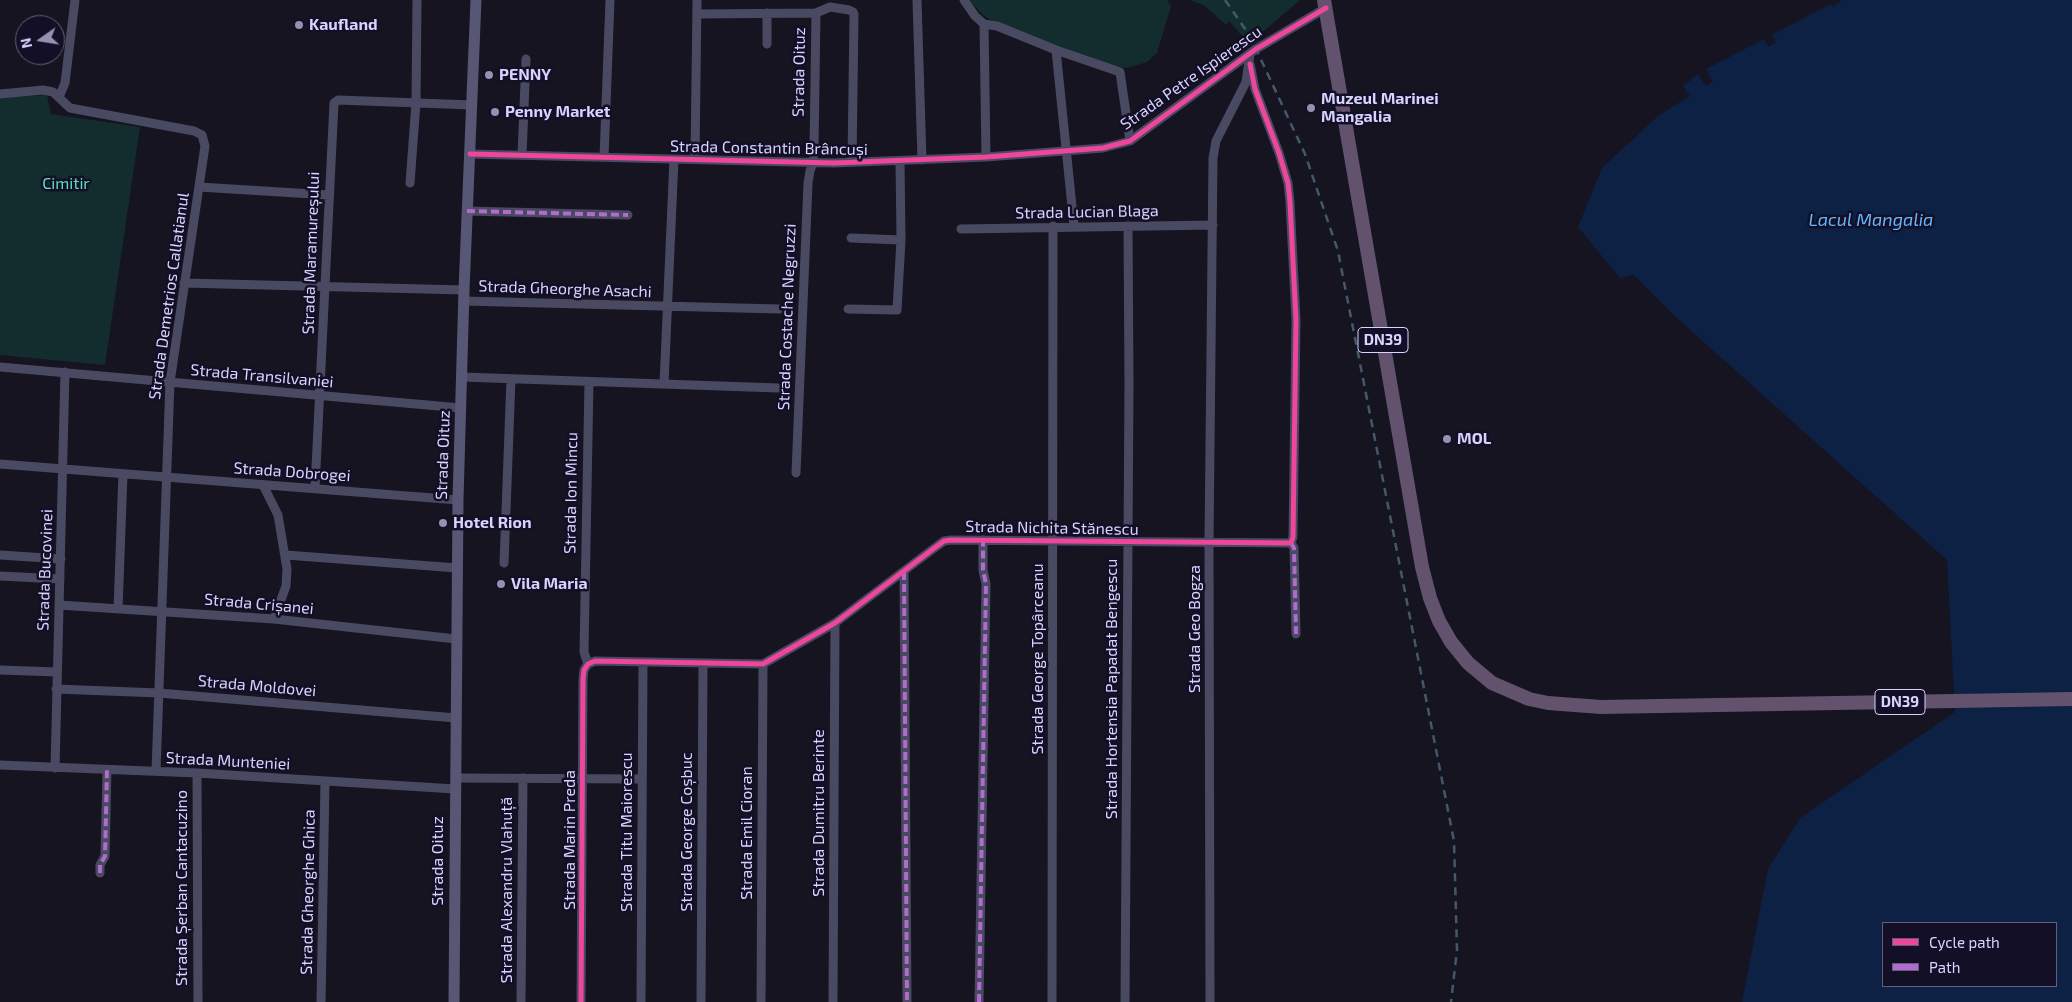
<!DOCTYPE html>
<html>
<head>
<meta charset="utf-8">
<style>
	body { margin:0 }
	#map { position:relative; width:2072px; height:1002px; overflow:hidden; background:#161421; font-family:"Exo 2",sans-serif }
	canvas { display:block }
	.legend { position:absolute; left:1882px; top:922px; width:175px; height:65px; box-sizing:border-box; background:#130f26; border:1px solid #625e7d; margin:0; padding:6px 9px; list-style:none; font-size:15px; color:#d9d4ff }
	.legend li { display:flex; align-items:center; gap:10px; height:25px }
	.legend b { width:25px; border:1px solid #625e7d }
	.north { position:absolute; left:15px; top:15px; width:50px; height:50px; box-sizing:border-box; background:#130f26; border:1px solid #625e7d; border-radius:50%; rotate:257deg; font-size:14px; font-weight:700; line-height:20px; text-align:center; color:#d9d4ff }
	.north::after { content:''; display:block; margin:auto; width:18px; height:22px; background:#9591b1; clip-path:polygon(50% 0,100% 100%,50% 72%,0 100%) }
</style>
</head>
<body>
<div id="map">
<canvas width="2072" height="1002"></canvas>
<ul class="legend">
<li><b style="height:6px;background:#ed469a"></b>Cycle path</li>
<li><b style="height:6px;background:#b06ccc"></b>Path</li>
</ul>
<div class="north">N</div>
</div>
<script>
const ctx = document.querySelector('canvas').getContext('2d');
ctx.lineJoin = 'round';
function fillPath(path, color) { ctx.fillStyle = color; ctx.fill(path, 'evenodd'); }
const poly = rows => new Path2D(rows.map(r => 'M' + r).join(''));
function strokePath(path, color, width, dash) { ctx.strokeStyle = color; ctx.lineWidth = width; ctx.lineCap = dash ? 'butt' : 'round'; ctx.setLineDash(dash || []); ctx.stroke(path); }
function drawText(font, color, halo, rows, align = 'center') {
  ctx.font = font + ' "Exo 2",sans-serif'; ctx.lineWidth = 5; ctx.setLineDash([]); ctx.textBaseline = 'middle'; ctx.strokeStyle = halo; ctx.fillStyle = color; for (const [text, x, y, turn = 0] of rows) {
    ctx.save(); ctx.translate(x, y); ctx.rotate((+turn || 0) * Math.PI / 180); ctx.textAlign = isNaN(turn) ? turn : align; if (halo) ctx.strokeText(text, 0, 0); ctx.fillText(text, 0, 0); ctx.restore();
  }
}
const green = poly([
	[969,0,1167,0,1171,6,1157,53,1147,62,1127,68,1113,66,1001,26,983,15],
	[1190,0,1300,0,1258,36,1261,39,1251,46,1229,21,1226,25,1205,6],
	[47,95,51,114,140,127,105,365,0,355,0,98]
]);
const water = poly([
	[1842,0,2072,0,2072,1002,1742,1002,1768,869,1800,818,1955,712,1947,560,1678,319,1634,275,1620,278,1578,227,1602,168,1658,116,1690,96,1683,86,1698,74,1706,86,1713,82,1706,69,1764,39,1769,47,1776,42,1771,35,1831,4,1833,7],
	[1883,923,2056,923,2056,986,1883,986]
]);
const minor = poly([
	[917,0,922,160],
	[964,0,975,16,984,24,986,157],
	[830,7,849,10,853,12,854,14,852,162],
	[697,14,816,13,830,7],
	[984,24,997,26,1056,50,1120,72,1130,141],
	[767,44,767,13],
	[1056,50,1074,226],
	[0,94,43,90,53,92,70,108,194,131,202,135,205,146,170,382,156,771],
	[59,97,65,83,75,0],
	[470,154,834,163,986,157,1103,148,1130,141,1256,49,1326,8],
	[522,155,526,59],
	[604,157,610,0],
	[695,159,697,0],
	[410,183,416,103,417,0],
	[199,187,329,195],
	[467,211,628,215],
	[961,229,1213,225],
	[851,238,901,240],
	[184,283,464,290],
	[463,301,779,309],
	[848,309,897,310,901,240,900,161],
	[0,367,461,408],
	[462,377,778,388],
	[664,384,674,159],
	[0,464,458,500],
	[796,473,808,183,810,171,813,163,814,149,816,13],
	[263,485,278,515,287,569,286,586,274,619],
	[315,488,334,103,338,100,472,105],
	[1291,543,1294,548,1296,634],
	[0,555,61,559],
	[286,555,457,568],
	[504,563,511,379],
	[904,572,907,1002],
	[0,576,60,579],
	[59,605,274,619,456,639],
	[118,609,123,474],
	[588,664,584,652,589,382],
	[0,670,57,672],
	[56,689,159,693,456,718],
	[0,765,197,773,455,789],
	[55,768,65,372],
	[197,773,198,1002],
	[455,778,641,779],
	[100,873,100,865,105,856,107,770],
	[321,1002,325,782],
	[521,1002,523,778],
	[581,1002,583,679,584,670,588,664,595,661,763,664,835,623,933,549,944,541,951,540,1291,543,1293,537,1296,320,1290,202,1288,183,1279,153,1255,89,1250,64],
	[641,1002,643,662],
	[701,1002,703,663],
	[761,1002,763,664],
	[833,1002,835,623],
	[979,1002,986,584,983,570,983,540],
	[1052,1002,1053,226],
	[1125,1002,1129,385,1128,226],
	[1210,1002,1209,542,1213,158,1216,141,1246,82,1250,54]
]);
const secondary = poly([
	[454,1002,458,500,464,290,476,0]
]);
const trunk = poly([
	[1324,0,1422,567,1430,598,1439,621,1451,642,1468,663,1492,683,1529,699,1548,703,1601,707,2072,699]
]);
const rail = poly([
	[1225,0,1250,36,1305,154,1338,251,1342,272,1454,841,1457,950,1451,1002]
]);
const quiet = poly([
	[467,211,628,215],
	[1291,543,1294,548,1296,634],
	[904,572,907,1002],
	[100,873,100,865,105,856,107,770],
	[979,1002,986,584,983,570,983,540]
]);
const cycleway = poly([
	[470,154,834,163,986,157,1103,148,1130,141,1256,49,1326,8],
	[581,1002,583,679,584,670,588,664,595,661,763,664,835,623,933,549,944,541,951,540,1291,543,1293,537,1296,320,1290,202,1288,183,1279,153,1255,89,1250,64]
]);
const markers = [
	[299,25,5,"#9591b1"],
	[489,75,5,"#9591b1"],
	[1311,108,5,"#9591b1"],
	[495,112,5,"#9591b1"],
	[1447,439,5,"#9591b1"],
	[443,523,5,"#9591b1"],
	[501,584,5,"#9591b1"]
];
const shields = [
	[1383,340,50],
	[1900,702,50]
];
const shieldNames = [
	["DN39",1383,340],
	["DN39",1900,702]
];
const poiNames = [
	["Kaufland",309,25],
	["PENNY",499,75],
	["Muzeul Marinei",1321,99],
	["Mangalia",1321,117],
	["Penny Market",505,112],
	["MOL",1457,439],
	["Hotel Rion",453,523],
	["Vila Maria",511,584]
];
const streetNames = [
	["Strada Oituz",799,72,-89],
	["Strada Petre Ispierescu",1191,78,-35],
	["Strada Constantin Brâncuși",769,148,1],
	["Strada Lucian Blaga",1087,212,-1],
	["Strada Maramureșului",311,253,-88],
	["Strada Gheorghe Asachi",565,289,2],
	["Strada Demetrios Callatianul",169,296,-82],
	["Strada Costache Negruzzi",787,317,-88],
	["Strada Transilvaniei",262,376,5],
	["Strada Oituz",443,455,-88],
	["Strada Dobrogei",292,472,4],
	["Strada Ion Mincu",571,493,-89],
	["Strada Nichita Stănescu",1052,528,1],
	["Strada Bucovinei",45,570,-88],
	["Strada Crișanei",259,604,5],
	["Strada Geo Bogza",1195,629,-90],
	["Strada George Topârceanu",1038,659,-90],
	["Strada Moldovei",257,686,5],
	["Strada Hortensia Papadat Bengescu",1112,689,-90],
	["Strada Munteniei",228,761,3],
	["Strada Dumitru Berinte",819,813,-90],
	["Strada Titu Maiorescu",627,832,-90],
	["Strada George Coșbuc",687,832,-90],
	["Strada Emil Cioran",747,833,-90],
	["Strada Marin Preda",570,840,-90],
	["Strada Oituz",438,861,-90],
	["Strada Șerban Cantacuzino",182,888,-90],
	["Strada Alexandru Vlahuță",507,890,-90],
	["Strada Gheorghe Ghica",308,892,-89]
];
const parkNames = [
	["Cimitir",66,184]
];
const waterNames = [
	["Lacul Mangalia",1871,220]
];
fillPath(green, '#132c2d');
fillPath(water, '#0d2144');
strokePath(minor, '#4a4962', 9);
strokePath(secondary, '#575674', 11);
strokePath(trunk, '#62526e', 14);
strokePath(rail, '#43596b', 2.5, [8, 6]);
strokePath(quiet, '#b06ccc', 4, [8, 4]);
strokePath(cycleway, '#ed469a', 5);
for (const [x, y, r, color] of markers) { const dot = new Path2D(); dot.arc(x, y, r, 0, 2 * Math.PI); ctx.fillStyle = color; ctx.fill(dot); strokePath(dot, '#130f26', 2); }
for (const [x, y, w] of shields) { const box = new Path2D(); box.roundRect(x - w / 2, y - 12.5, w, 25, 4); ctx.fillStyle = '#130f26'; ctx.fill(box); strokePath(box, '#d9d4ff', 1); }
drawText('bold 15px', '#d9d4ff', null, shieldNames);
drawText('bold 16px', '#d9d4ff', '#130f26', poiNames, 'left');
drawText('16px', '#d9d4ff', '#130f26', streetNames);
drawText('16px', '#5fe0c0', '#130f26', parkNames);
drawText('italic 18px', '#62b6ff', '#130f26', waterNames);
</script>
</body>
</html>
